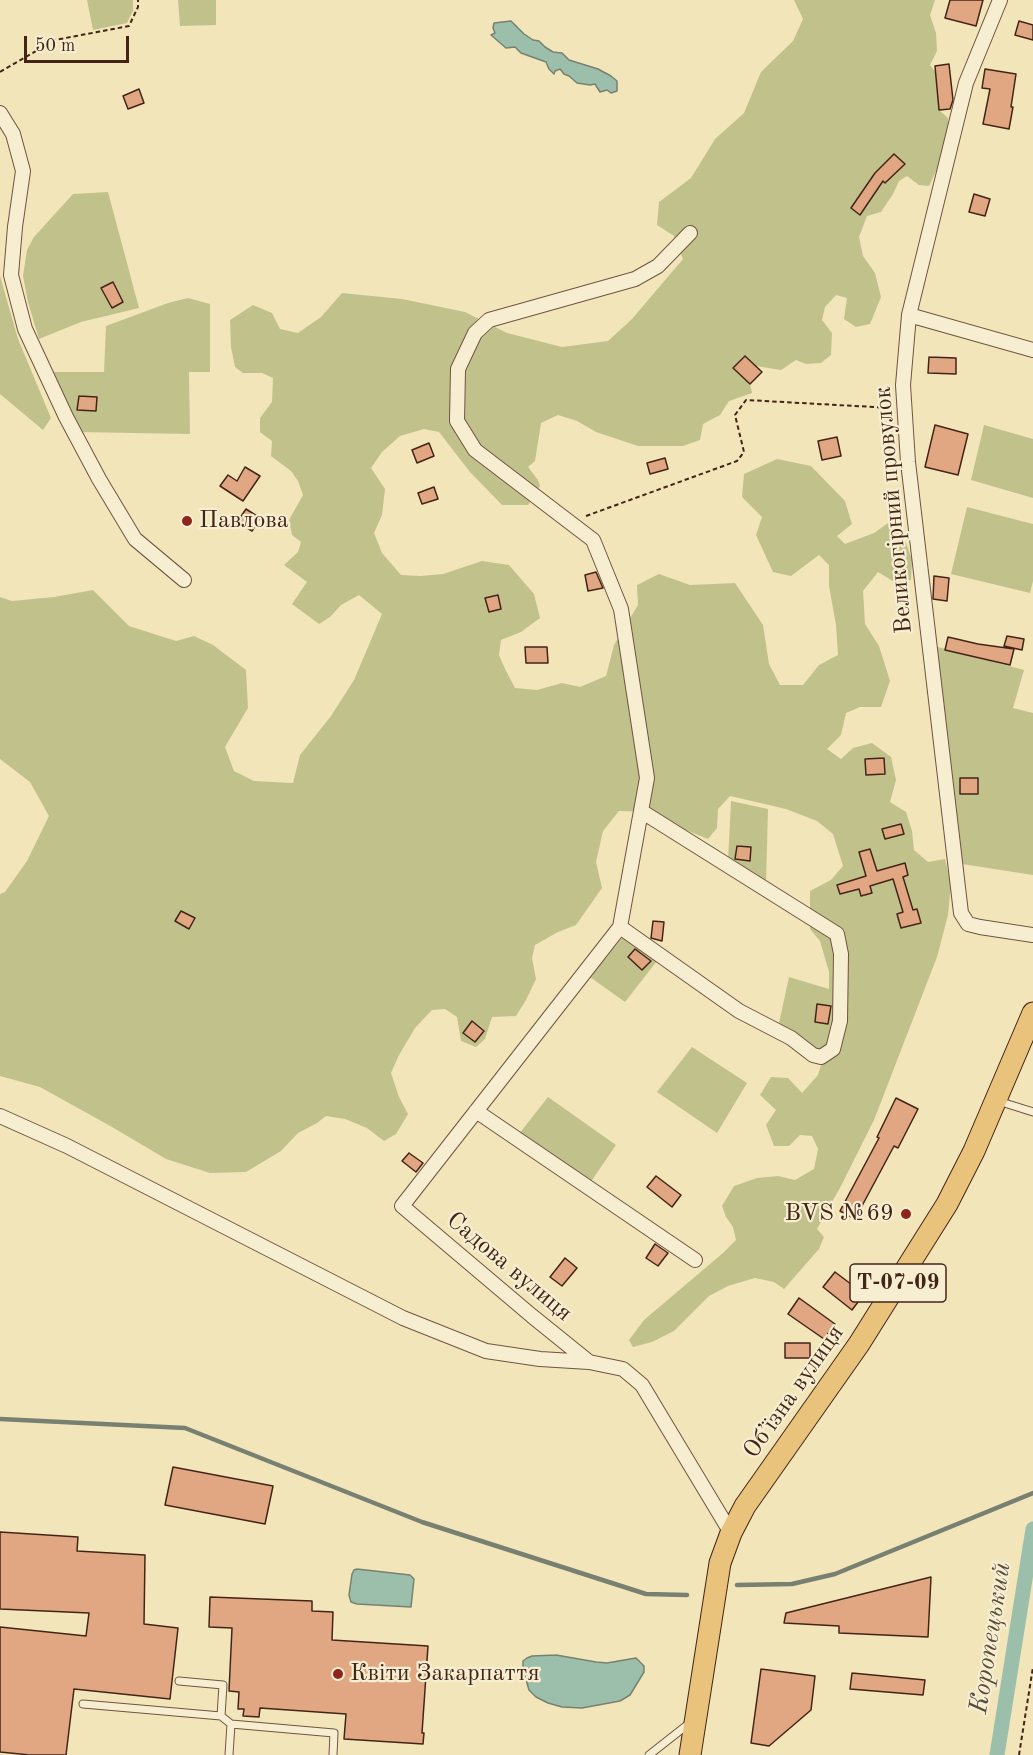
<!DOCTYPE html>
<html>
<head>
<meta charset="utf-8">
<style>
	body { margin:0 }
	#map { position:relative; width:1033px; height:1755px; overflow:hidden; background:#f2e5b9; font-family:"Old Standard TT",serif }
	canvas { display:block }
	.scale { position:absolute; left:24px; top:36px; width:105px; height:27px; box-sizing:border-box; border:3px solid #432518; border-top:0; padding-left:8px; font-size:18px; line-height:21px; white-space:nowrap; color:#432518; -webkit-text-stroke:4px #f7eed2; paint-order:stroke }
</style>
</head>
<body>
<div id="map">
<canvas width="1033" height="1755"></canvas>
<div class="scale">50 m</div>
</div>
<script>
const ctx = document.querySelector('canvas').getContext('2d');
ctx.lineJoin = 'round';
function fillPath(path, color) { ctx.fillStyle = color; ctx.fill(path, 'evenodd'); }
const poly = rows => new Path2D(rows.map(r => 'M' + r).join(''));
function strokePath(path, color, width, dash) { ctx.strokeStyle = color; ctx.lineWidth = width; ctx.lineCap = dash ? 'butt' : 'round'; ctx.setLineDash(dash || []); ctx.stroke(path); }
function drawText(font, color, halo, rows, align = 'center') {
  ctx.font = font + ' "Old Standard TT",serif'; ctx.lineWidth = 4.5; ctx.setLineDash([]); ctx.textBaseline = 'middle'; ctx.strokeStyle = halo; ctx.fillStyle = color; for (const [text, x, y, turn = 0] of rows) {
    ctx.save(); ctx.translate(x, y); ctx.rotate((+turn || 0) * Math.PI / 180); ctx.textAlign = isNaN(turn) ? turn : align; if (halo) ctx.strokeText(text, 0, 0); ctx.fillText(text, 0, 0); ctx.restore();
  }
}
const green = poly([
	[87,0,133,0,133,11,127,23,93,30],
	[178,0,216,0,216,25,180,26],
	[794,0,935,0,930,15,936,33,937,51,930,65,936,73,939,110,948,118,948,132,942,158,929,186,919,185,907,176,899,181,893,194,881,212,867,216,859,237,863,256,875,273,881,297,870,324,856,327,844,319,847,298,836,295,825,307,822,320,832,333,831,355,821,363,806,364,796,360,781,370,756,366,744,356,733,368,750,384,752,393,729,401,720,415,703,424,700,440,683,446,638,446,596,432,577,421,558,415,541,423,535,461,528,467,538,480,540,486,528,505,502,505,470,472,439,432,424,429,400,436,382,452,371,468,385,489,382,515,374,533,382,553,401,575,421,576,443,574,482,561,509,565,534,594,540,618,521,632,501,640,499,655,505,669,515,688,537,690,562,683,580,687,606,676,614,645,638,605,637,585,659,574,690,585,735,583,763,625,769,664,780,685,803,685,819,665,838,655,836,625,829,586,829,565,819,555,791,576,773,572,756,535,762,517,742,497,744,474,777,459,811,466,845,501,852,524,837,536,845,544,874,533,895,518,904,537,912,560,911,580,896,583,878,572,863,591,865,624,879,646,890,681,881,707,860,707,846,713,841,735,827,749,841,759,853,748,872,743,891,757,896,780,890,802,906,812,912,831,914,850,928,862,945,859,951,884,948,915,937,957,874,1120,841,1186,817,1229,824,1237,819,1249,784,1289,774,1282,755,1278,728,1286,709,1296,674,1331,652,1342,633,1347,629,1340,644,1320,723,1253,736,1240,733,1227,726,1217,722,1206,734,1186,757,1178,778,1176,795,1180,814,1169,818,1149,812,1136,800,1135,789,1146,774,1146,766,1125,776,1110,760,1095,771,1077,788,1078,802,1093,818,1075,826,1049,818,1052,800,1037,779,1023,789,977,829,989,829,972,820,941,810,929,810,891,831,880,843,866,833,834,817,821,786,809,730,796,718,809,717,828,708,839,681,828,655,812,619,811,603,831,596,862,602,888,576,925,558,932,535,945,532,958,536,979,526,1000,516,1016,492,1017,485,1039,476,1047,461,1041,457,1017,445,1009,432,1010,415,1028,399,1055,391,1073,399,1097,408,1114,396,1134,384,1141,367,1128,345,1119,326,1116,317,1123,298,1133,281,1151,246,1172,210,1173,166,1159,112,1127,40,1087,0,1076,0,894,5,892,27,861,49,816,30,782,0,759,0,597,12,601,54,597,93,590,129,626,176,641,194,636,213,645,246,670,248,708,225,747,234,771,254,781,293,783,300,755,331,716,354,680,382,614,359,595,341,605,330,617,319,624,292,604,307,582,284,565,298,552,301,542,292,535,289,520,303,495,298,481,291,471,271,456,272,441,260,432,260,418,272,402,273,378,262,373,243,373,235,367,231,347,230,320,253,305,272,313,280,329,298,333,321,317,342,293,402,299,465,312,507,333,562,347,608,341,632,319,683,259,674,236,657,225,659,202,691,178,715,139,744,113,761,72,793,41,803,19],
	[108,192,139,308,81,322,39,339,28,302,23,276,27,250,34,237,73,194],
	[0,276,18,339,51,418,43,430,0,394],
	[188,298,210,304,210,372,189,372,190,434,78,432,50,372,104,372,106,326,168,303],
	[984,425,1033,439,1033,498,971,480],
	[967,507,1033,524,1033,581,1030,593,951,574],
	[934,646,1024,670,1013,708,1033,713,1033,875,962,864,959,857],
	[731,801,768,809,766,884,728,861],
	[624,936,657,961,625,1002,590,977],
	[692,1047,747,1083,717,1133,657,1092],
	[548,1097,616,1145,590,1183,519,1134]
]);
const water = poly([
	[511,21,524,34,533,40,539,41,545,47,553,52,562,53,569,60,598,69,611,76,617,81,617,91,611,93,607,90,600,92,595,84,590,85,577,83,569,76,564,74,560,69,555,71,554,74,549,69,546,62,521,53,515,47,506,48,491,35,495,33,493,28,494,23,511,21],
	[357,1569,410,1575,414,1579,411,1607,357,1604,351,1602,349,1595,352,1574,354,1570,357,1569],
	[556,1655,596,1662,607,1663,636,1658,644,1666,644,1672,630,1695,620,1701,582,1708,562,1707,548,1703,536,1697,529,1690,523,1669,523,1661,527,1658,532,1656,556,1655]
]);
const stream = poly([
	[0,1419,185,1428,422,1522,646,1594,687,1595],
	[737,1585,792,1584,835,1574,1033,1493]
]);
const canal = poly([
	[997,1755,1033,1529]
]);
const building = poly([
	[950,0,983,0,976,26,945,18,950,0],
	[1019,21,1033,25,1033,40,1015,35,1019,21],
	[949,64,953,100,950,109,939,110,935,66,949,64],
	[985,69,1016,74,1011,107,1013,107,1009,129,983,124,990,89,982,88,985,69],
	[139,89,144,103,128,109,123,96,139,89],
	[894,154,905,164,885,183,883,181,860,215,851,208,875,173,894,154],
	[974,194,990,199,985,216,969,212,974,194],
	[113,282,123,302,112,308,101,288,113,282],
	[745,356,762,372,750,384,733,368,745,356],
	[929,357,956,358,956,374,928,373,929,357],
	[79,396,97,397,96,411,77,410,79,396],
	[935,425,968,434,958,475,925,467,935,425],
	[837,437,841,456,822,460,818,441,837,437],
	[429,443,434,456,417,463,412,450,429,443],
	[665,458,668,469,650,474,647,463,665,458],
	[245,467,260,476,243,501,220,486,228,475,237,481,245,467],
	[434,487,438,499,422,504,418,493,434,487],
	[246,509,260,518,252,531,237,522,246,509],
	[596,572,603,588,588,591,585,575,596,572],
	[934,576,949,578,947,601,933,599,934,576],
	[498,595,501,609,489,612,485,598,498,595],
	[1007,636,1024,639,1022,650,1004,646,1007,636],
	[948,637,978,644,1014,649,1010,665,945,650,948,637],
	[525,647,547,647,548,663,526,663,525,647],
	[884,758,885,774,866,775,865,759,884,758],
	[960,778,978,778,978,794,960,794,960,778],
	[901,824,904,834,885,839,882,829,901,824],
	[737,846,751,847,750,861,735,859,737,846],
	[870,849,877,871,905,863,908,875,903,877,913,910,917,909,921,923,901,928,897,914,903,912,893,879,870,886,872,893,861,896,859,889,840,894,837,885,866,876,859,852,870,849],
	[181,911,195,918,189,929,175,921,181,911],
	[653,921,664,922,662,941,651,938,653,921],
	[635,949,651,961,642,970,628,957,635,949],
	[817,1004,831,1006,828,1024,815,1022,817,1004],
	[472,1021,484,1031,475,1042,463,1033,472,1021],
	[896,1098,918,1109,898,1148,894,1146,855,1219,840,1211,879,1138,877,1137,896,1098],
	[409,1153,423,1163,416,1172,402,1161,409,1153],
	[656,1176,681,1195,672,1207,647,1187,656,1176],
	[655,1244,668,1253,658,1266,646,1258,655,1244],
	[565,1258,577,1268,562,1286,550,1277,565,1258],
	[835,1272,864,1294,852,1310,823,1287,835,1272],
	[799,1298,835,1324,824,1339,788,1314,799,1298],
	[785,1343,810,1343,810,1358,785,1358,785,1343],
	[173,1467,273,1486,265,1524,165,1505,173,1467],
	[0,1532,78,1537,77,1551,145,1555,144,1624,178,1628,170,1699,74,1689,66,1755,30,1755,0,1752,0,1627,86,1636,89,1613,0,1609,0,1532],
	[931,1577,928,1637,839,1633,839,1626,784,1623,786,1613,931,1577],
	[210,1597,312,1601,312,1611,333,1612,332,1640,428,1646,422,1733,424,1733,423,1744,344,1739,346,1714,260,1708,259,1717,243,1716,244,1709,238,1709,239,1692,229,1691,232,1628,209,1627,210,1597],
	[761,1669,815,1676,811,1710,769,1746,751,1743,761,1669],
	[852,1673,925,1680,923,1695,850,1689,852,1673]
]);
const path = poly([
	[0,72,55,40,129,26,138,7,138,0],
	[586,516,737,461,744,452,735,415,746,400,892,408],
	[1019,1755,1033,1667]
]);
const service = poly([
	[998,1101,1033,1112],
	[179,1681,223,1685,221,1716],
	[83,1704,221,1716,231,1724,334,1733,333,1755],
	[229,1755,231,1724],
	[649,1755,691,1722]
]);
const minor = poly([
	[1000,0,966,83,909,315,903,385,908,462,961,913,968,924,980,927,1033,935],
	[0,113,13,134,23,171,15,227,11,275,25,329,66,417,99,479,135,539,184,580],
	[909,315,1033,350],
	[620,927,739,1011,791,1038,813,1055,821,1057,833,1049,840,1021,841,954,837,934,641,811],
	[476,1111,695,1260],
	[0,1116,67,1146,403,1318,486,1351,540,1359,589,1362,623,1369,642,1385,731,1533],
	[589,1362,532,1316,402,1206,620,927,647,778,621,609,593,540,475,450,457,421,458,369,475,333,489,320,635,279,658,266,690,233]
]);
const primary = poly([
	[690,1755,720,1563,731,1533,745,1506,859,1344,947,1204,974,1151,1033,1013]
]);
const markers = [
	[187,521,6,"#8f2418"],
	[906,1214,6,"#8f2418"],
	[338,1674,6,"#8f2418"]
];
const shields = [
	[898,1283,96]
];
const shieldNames = [
	["Т-07-09",898,1283]
];
const streetNames = [
	["Великогірний провулок",894,510,-95],
	["Садова вулиця",509,1267,40],
	["Обʼїзна вулиця",794,1392,-55]
];
const poiNames = [
	["Павлова",199,521],
	["BVS №69",894,1214,"right"],
	["Квіти Закарпаття",350,1674]
];
const waterNames = [
	["Коропецький",991,1638,-81]
];
fillPath(green, '#c1c28b');
fillPath(water, '#9cbfac');
strokePath(water, '#788171', 1.5);
strokePath(stream, '#788171', 4.5);
strokePath(canal, '#9cbfac', 15);
fillPath(building, '#e1a783');
strokePath(building, '#432518', 1.5);
strokePath(service, '#6f5540', 9);
strokePath(minor, '#6f5540', 16);
strokePath(primary, '#432518', 23);
strokePath(path, '#432518', 2, [4.5, 3]);
strokePath(service, '#f7eed2', 7);
strokePath(minor, '#f7eed2', 14);
strokePath(primary, '#e9c27c', 21);
for (const [x, y, r, color] of markers) { const dot = new Path2D(); dot.arc(x, y, r, 0, 2 * Math.PI); ctx.fillStyle = color; ctx.fill(dot); strokePath(dot, '#f7eed2', 2); }
for (const [x, y, w] of shields) { const box = new Path2D(); box.roundRect(x - w / 2, y - 19, w, 38, 4.5); ctx.fillStyle = '#f7eed2'; ctx.fill(box); strokePath(box, '#432518', 1.5); }
drawText('bold 22px', '#432518', null, shieldNames);
drawText('24px', '#432518', '#f7eed2', streetNames);
drawText('24px', '#432518', '#f7eed2', poiNames, 'left');
drawText('italic 26px', '#594c3d', '#f7eed2', waterNames);
</script>
</body>
</html>
